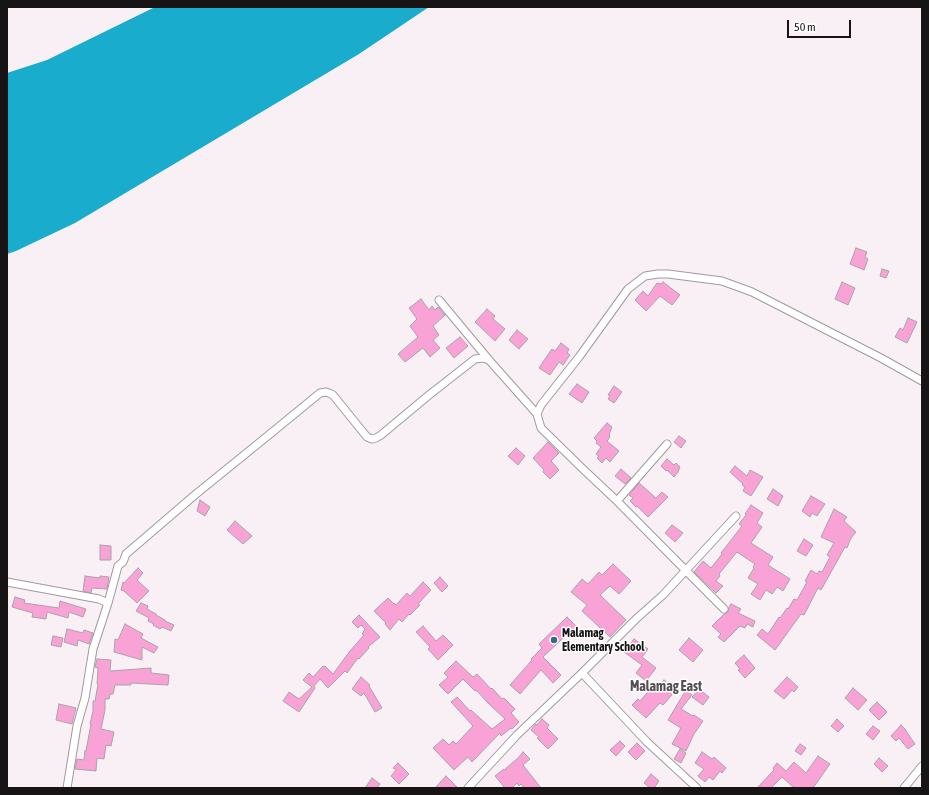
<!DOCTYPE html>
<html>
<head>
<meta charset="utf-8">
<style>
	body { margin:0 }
	#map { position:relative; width:929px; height:795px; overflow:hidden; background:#f9f0f5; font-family:"Asap Condensed",sans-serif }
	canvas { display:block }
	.frame { position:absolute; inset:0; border:8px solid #171415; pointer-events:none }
	.scale { position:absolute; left:787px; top:20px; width:64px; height:18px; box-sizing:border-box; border:2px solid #171415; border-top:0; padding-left:5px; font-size:12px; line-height:14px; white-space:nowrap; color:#171415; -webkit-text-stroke:3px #fff; paint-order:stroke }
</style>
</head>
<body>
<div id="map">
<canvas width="929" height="795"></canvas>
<div class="frame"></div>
<div class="scale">50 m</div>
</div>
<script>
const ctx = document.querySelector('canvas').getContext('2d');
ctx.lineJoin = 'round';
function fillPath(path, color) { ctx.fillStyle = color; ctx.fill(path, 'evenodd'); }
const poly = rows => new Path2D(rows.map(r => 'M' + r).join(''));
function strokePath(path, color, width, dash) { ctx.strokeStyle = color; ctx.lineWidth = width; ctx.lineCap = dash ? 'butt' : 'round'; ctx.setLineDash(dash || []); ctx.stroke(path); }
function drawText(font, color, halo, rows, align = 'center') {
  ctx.font = font + ' "Asap Condensed",sans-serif'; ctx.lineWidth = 3; ctx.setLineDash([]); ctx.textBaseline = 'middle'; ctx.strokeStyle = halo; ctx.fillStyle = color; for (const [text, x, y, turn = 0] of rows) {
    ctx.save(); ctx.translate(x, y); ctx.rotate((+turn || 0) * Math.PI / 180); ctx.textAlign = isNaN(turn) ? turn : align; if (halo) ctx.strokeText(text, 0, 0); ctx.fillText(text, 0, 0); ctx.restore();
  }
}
const water = poly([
	[155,7,429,7,359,54,75,223,16,251,7,254,7,73,47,60]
]);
const building = poly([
	[856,248,867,252,865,257,868,259,864,270,850,264,856,248],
	[882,269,889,271,886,278,880,276,882,269],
	[663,282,680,295,672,305,660,296,646,311,635,300,643,291,648,296,657,283,661,284,663,282],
	[842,282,855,288,848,305,835,299,842,282],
	[421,299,429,310,432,306,435,310,438,307,445,315,433,326,439,335,433,340,440,348,430,357,423,348,405,362,398,354,418,337,410,326,417,319,409,308,421,299],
	[487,309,495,316,493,319,505,329,495,341,475,322,487,309],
	[908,318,917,322,907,343,895,337,900,328,903,330,908,318],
	[517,330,528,339,519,349,509,340,517,330],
	[460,337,468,346,454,358,446,348,460,337],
	[561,343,569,349,567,353,570,355,563,365,559,362,550,375,539,368,545,359,552,349,555,351,561,343],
	[577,384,589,392,582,403,569,394,577,384],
	[614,386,622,392,614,403,608,399,610,396,608,395,614,386],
	[607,423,612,427,609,435,610,437,607,441,619,451,610,462,606,458,602,463,597,458,599,456,596,454,601,447,596,443,597,441,594,438,607,423],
	[679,436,686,441,681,448,674,442,679,436],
	[548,442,559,453,551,461,559,470,550,479,543,472,544,470,533,458,548,442],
	[516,448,525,456,518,465,508,456,516,448],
	[667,459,674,465,676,463,680,467,678,472,674,477,667,470,666,471,661,466,667,459],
	[735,466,747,476,750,470,763,477,751,496,743,491,745,487,742,485,743,484,730,472,735,466],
	[621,469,631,478,625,484,615,476,621,469],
	[639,483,656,498,662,492,668,497,648,517,637,506,636,507,630,501,633,498,629,495,639,483],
	[773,489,783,496,778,506,767,499,773,489],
	[811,496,825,504,817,516,812,513,810,517,802,511,811,496],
	[200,500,210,507,205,516,197,511,200,500],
	[751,505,763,513,757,523,762,527,751,543,773,557,768,565,790,579,783,591,777,587,772,594,766,590,760,600,751,594,758,584,748,578,754,568,753,567,755,564,737,552,719,574,720,576,716,581,723,586,716,593,694,572,703,561,711,568,722,554,721,553,742,526,739,524,746,515,745,514,751,505],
	[834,509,847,517,844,521,856,532,851,538,847,548,845,547,821,590,818,588,804,615,801,614,783,639,775,650,757,635,762,629,768,634,779,617,780,618,787,608,788,609,794,599,797,600,807,582,805,581,811,570,817,574,819,571,822,572,830,557,827,555,834,543,821,537,834,509],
	[235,521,252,536,243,544,227,530,235,521],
	[672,525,683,533,675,542,665,533,672,525],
	[804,539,813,545,806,556,797,551,804,539],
	[100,545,111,546,111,560,100,560,100,545],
	[613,564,631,581,619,594,610,586,600,595,626,620,610,637,582,611,587,605,571,592,582,579,588,584,599,572,602,575,613,564],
	[138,568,143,573,137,580,149,591,137,603,124,591,121,590,123,582,124,583,138,568],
	[85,576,100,578,100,576,109,577,107,589,92,588,91,593,83,591,85,576],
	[440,577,448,586,442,592,434,583,440,577],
	[423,582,431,590,418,604,420,605,410,615,409,614,402,622,399,619,390,630,385,624,386,623,374,611,388,598,394,604,394,603,396,605,407,593,410,596,423,582],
	[15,597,25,600,24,603,59,608,60,601,86,609,83,617,69,612,68,618,47,612,46,619,32,617,33,613,12,607,15,597],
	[141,603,148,606,147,609,156,614,156,615,165,620,165,621,174,625,171,631,162,627,160,629,153,625,154,624,148,621,149,618,136,611,141,603],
	[731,604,741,609,738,613,755,621,753,627,747,624,745,628,740,626,724,642,718,637,721,634,712,626,724,614,728,612,729,607,731,604],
	[359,615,380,637,368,647,369,648,359,659,358,658,347,673,345,671,328,688,320,679,314,686,315,688,299,712,283,701,289,692,299,699,312,687,303,680,309,673,313,677,323,666,325,667,325,666,333,674,350,651,364,635,362,634,365,629,361,625,358,628,352,622,359,615],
	[567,617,576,626,543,657,561,675,553,683,541,670,520,694,510,685,532,660,531,659,542,648,539,644,567,617],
	[125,624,143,634,141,638,158,647,154,653,142,647,142,660,114,652,115,639,118,640,125,624],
	[423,626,436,641,443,635,453,645,438,660,428,649,430,647,416,632,423,626],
	[67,629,83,633,84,630,93,633,89,644,78,640,77,646,64,642,67,629],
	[53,636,63,638,61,647,51,645,53,636],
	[689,638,703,650,693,662,679,650,689,638],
	[634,639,648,649,642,657,656,668,646,681,636,673,642,665,624,652,634,639],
	[744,655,755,668,745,678,738,670,740,669,735,663,744,655],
	[97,659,111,660,110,671,151,668,151,673,169,675,168,685,131,683,131,685,115,685,113,694,110,694,109,699,105,699,105,710,101,729,114,732,111,746,106,745,104,759,97,758,96,771,75,769,77,759,84,760,85,750,86,751,91,724,90,724,93,711,93,701,95,701,98,684,97,684,98,668,95,667,97,659],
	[456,661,473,677,477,674,491,689,492,688,502,699,504,698,515,709,511,713,519,722,512,729,511,728,501,736,500,733,472,762,468,757,454,770,433,748,443,739,449,745,453,741,456,744,473,726,451,702,457,697,470,711,471,710,492,729,505,719,488,703,476,690,475,691,463,679,448,694,439,685,448,677,444,673,456,661],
	[361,677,370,685,369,686,382,708,375,712,364,693,361,696,352,689,361,677],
	[787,677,798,687,794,692,792,690,784,699,774,691,787,677],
	[664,680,676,690,663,705,660,703,646,718,632,705,638,699,640,701,653,686,657,689,664,680],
	[853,688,867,700,858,710,845,698,853,688],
	[699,689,709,697,703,705,692,697,699,689],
	[686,690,692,695,681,709,693,716,694,715,703,721,694,734,686,751,672,744,681,728,668,720,686,690],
	[877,702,887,712,879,720,869,710,877,702],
	[59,704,76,708,72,724,56,720,59,704],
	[542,719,549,725,547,728,558,739,548,749,537,738,539,737,531,730,536,724,537,725,542,719],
	[837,719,844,726,838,732,831,726,837,719],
	[901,725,906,730,906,731,915,744,908,749,899,738,896,741,891,736,901,725],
	[873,726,880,731,873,740,866,734,873,726],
	[620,741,625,746,616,756,610,750,620,741],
	[637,743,645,751,636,760,628,752,637,743],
	[800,744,806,748,801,755,795,751,800,744],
	[680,749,686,753,681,763,674,759,680,749],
	[523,752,530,759,523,765,541,788,524,788,521,784,519,786,517,783,512,788,505,788,495,776,504,769,504,770,518,758,523,752],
	[702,752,712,759,714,757,726,768,722,773,720,771,713,780,709,777,705,782,698,776,704,769,695,763,702,752],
	[818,756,830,764,813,788,794,788,782,777,771,788,757,788,774,770,773,768,777,763,786,771,794,762,806,773,818,756],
	[879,758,888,766,882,772,874,764,879,758],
	[398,763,409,774,399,784,391,776,396,770,393,768,398,763],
	[651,774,659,781,654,788,650,788,644,783,651,774],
	[446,776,458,788,435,788,446,776],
	[372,778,380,784,377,788,365,788,372,778]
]);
const minor = poly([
	[439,300,489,360,537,414],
	[617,501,667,444],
	[7,582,99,599,108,603,93,649,85,698,77,726,67,788],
	[108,603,118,566,123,562,126,554,196,494,270,434,320,393,326,392,329,393,333,395,367,437,372,439,376,438,381,435,429,395,475,359,483,358,489,360],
	[724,609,617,501,584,470,541,428,537,414,541,405,579,357,628,289,645,276,658,274,668,274,722,281,752,292,881,358,922,381],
	[582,673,647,742,697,788],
	[468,788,517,735,582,673,636,619,663,595,736,516],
	[904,788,922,766]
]);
const markers = [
	[554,640,4,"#2d7082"]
];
const poiNames = [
	["Malamag",562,633],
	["Elementary School",562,647]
];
const quarterNames = [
	["Malamag East",666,687]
];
fillPath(water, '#19accc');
fillPath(building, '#f8a2d5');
strokePath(building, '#aba2a7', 1);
strokePath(minor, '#a2999e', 9);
strokePath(minor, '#fff', 7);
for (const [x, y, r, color] of markers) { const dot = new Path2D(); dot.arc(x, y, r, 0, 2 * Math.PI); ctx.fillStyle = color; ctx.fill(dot); strokePath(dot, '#fff', 1.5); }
drawText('bold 12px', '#171415', '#fff', poiNames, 'left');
drawText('bold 14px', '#564f53', '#fff', quarterNames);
</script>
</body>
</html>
